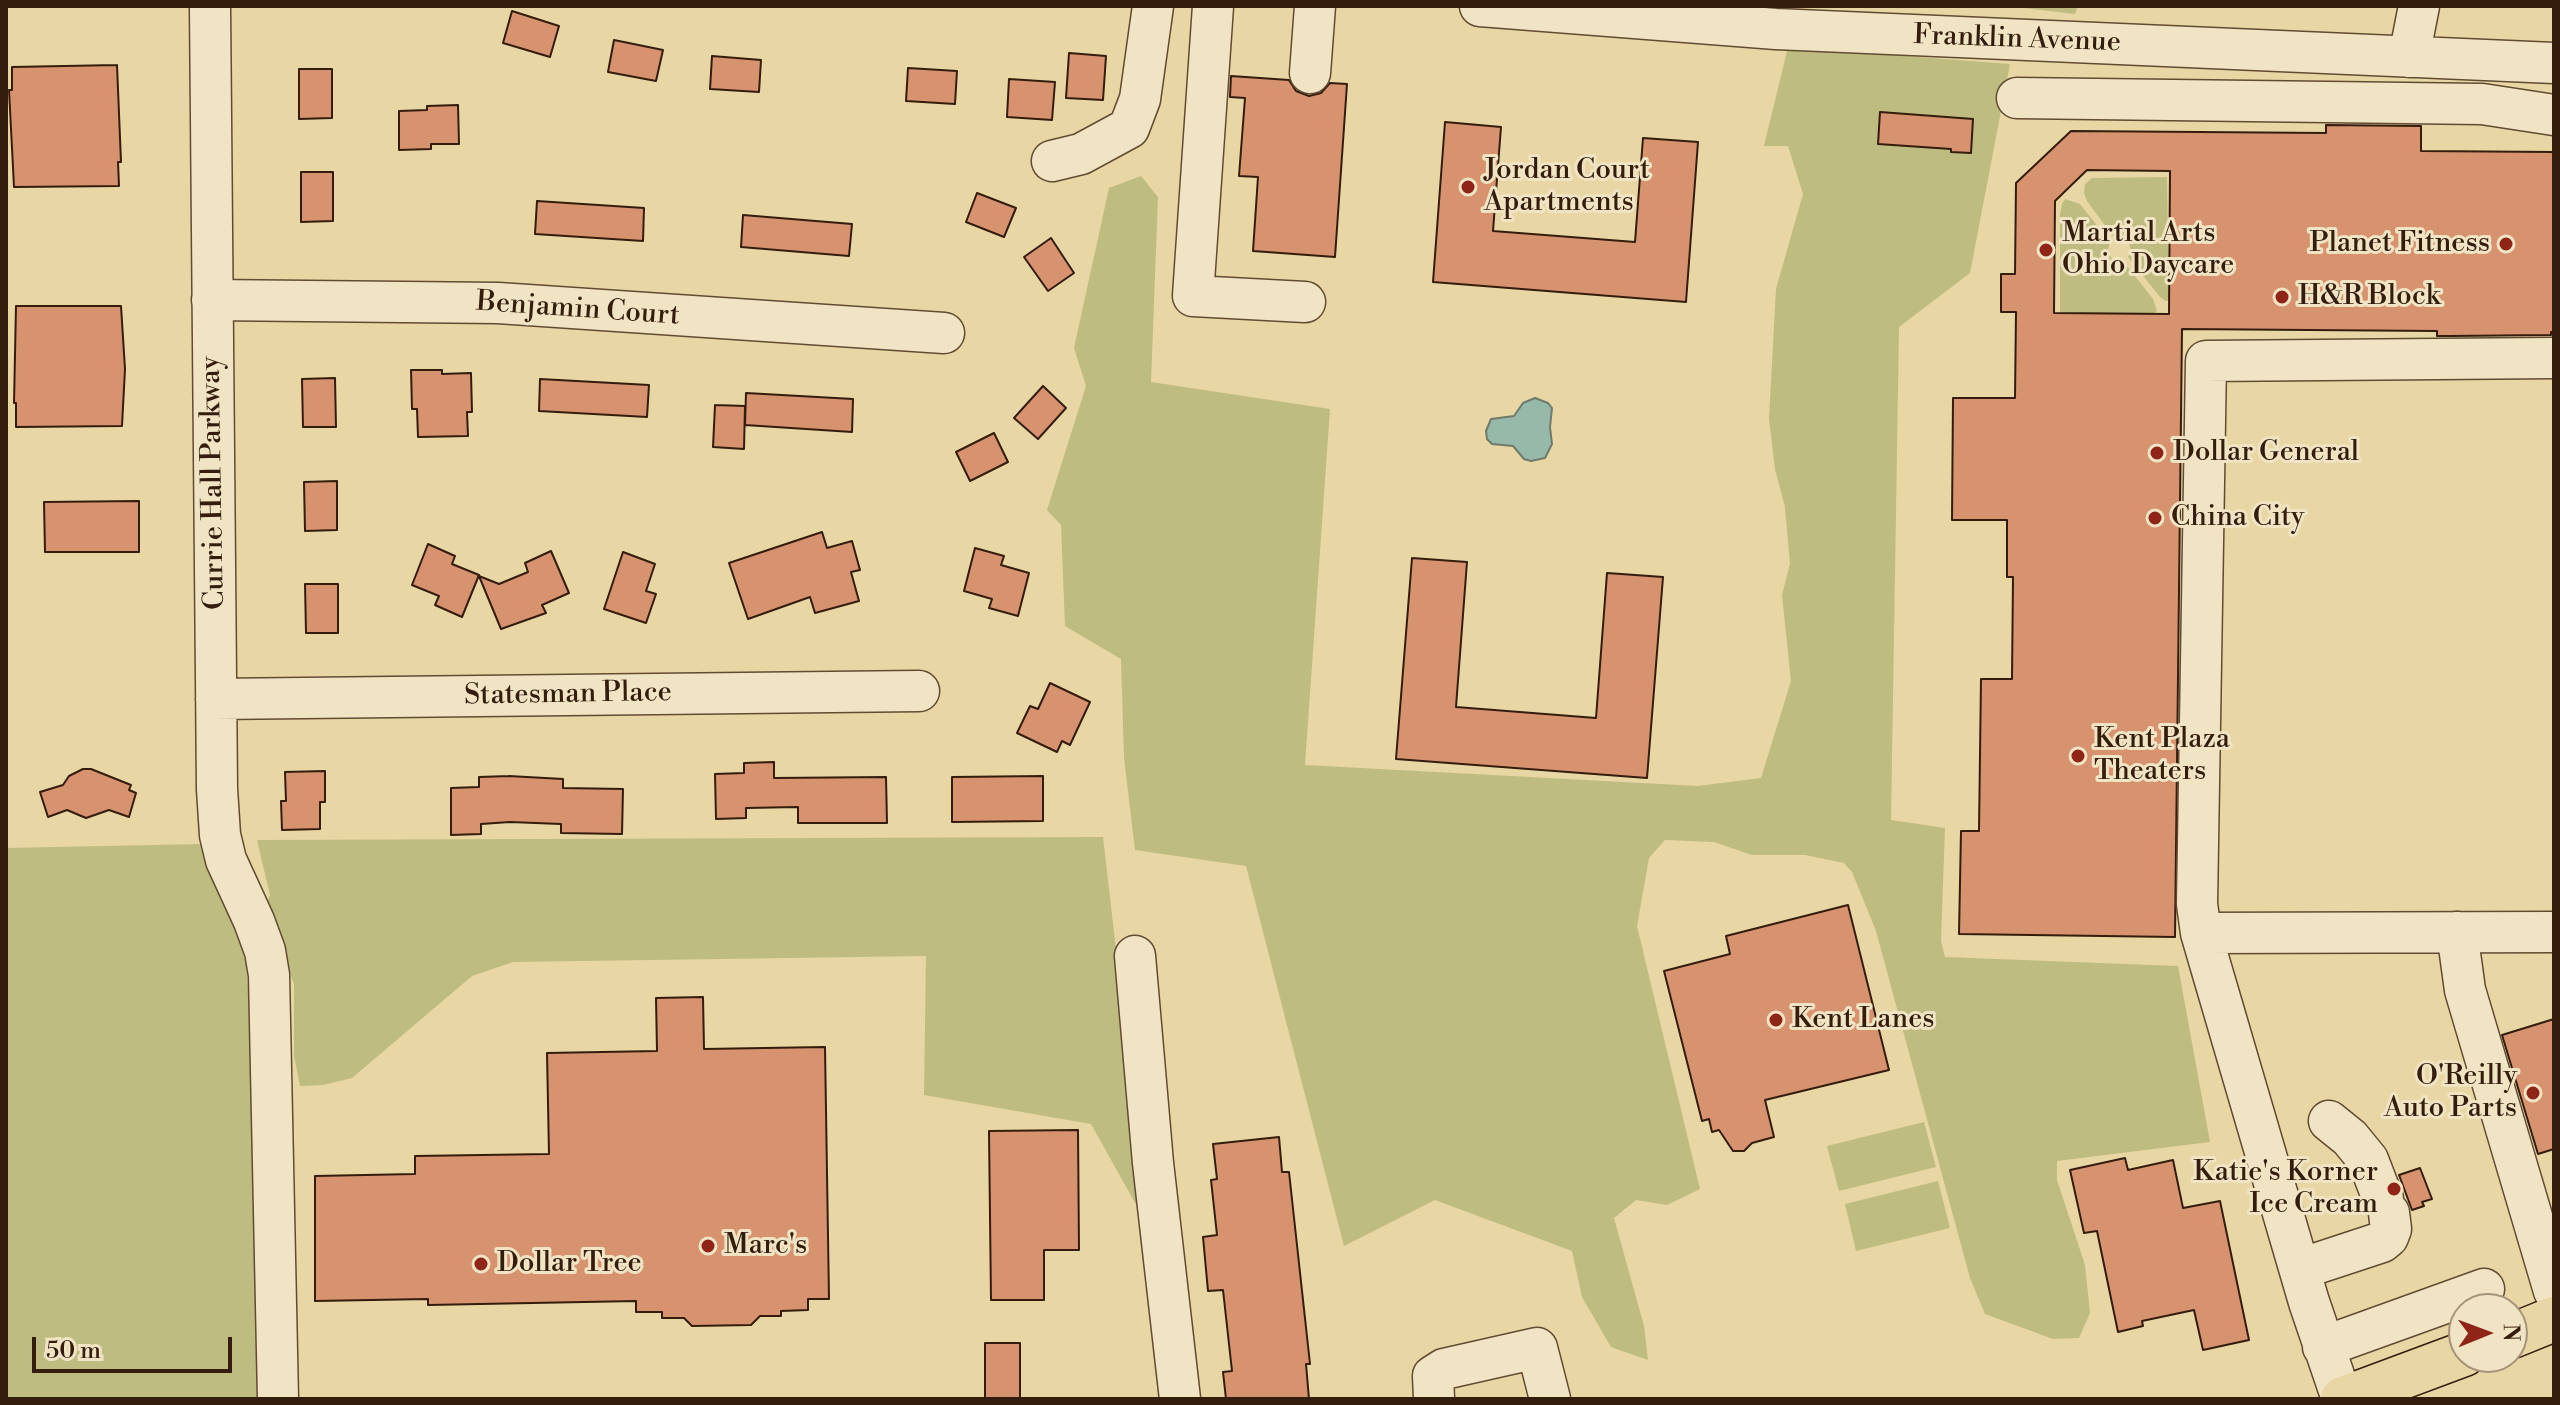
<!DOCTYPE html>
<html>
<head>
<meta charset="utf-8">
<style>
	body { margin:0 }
	#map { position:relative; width:2560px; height:1405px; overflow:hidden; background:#e8d6a4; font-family:"Libre Bodoni",serif }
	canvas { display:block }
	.frame { position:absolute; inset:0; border:8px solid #341d0d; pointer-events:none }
	.north { position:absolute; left:2448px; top:1293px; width:80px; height:80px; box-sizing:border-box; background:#f0e4c4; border:2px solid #a5947b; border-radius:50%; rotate:89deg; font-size:22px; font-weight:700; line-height:32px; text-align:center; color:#341d0d }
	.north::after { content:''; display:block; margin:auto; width:28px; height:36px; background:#8f2418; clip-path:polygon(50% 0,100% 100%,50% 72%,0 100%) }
	.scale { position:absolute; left:32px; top:1337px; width:200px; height:36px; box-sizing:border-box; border:4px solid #341d0d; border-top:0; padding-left:10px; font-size:24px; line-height:28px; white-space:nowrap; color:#341d0d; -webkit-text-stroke:6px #f0e4c4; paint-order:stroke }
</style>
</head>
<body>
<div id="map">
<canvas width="2560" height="1405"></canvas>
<div class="frame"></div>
<div class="north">N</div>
<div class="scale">50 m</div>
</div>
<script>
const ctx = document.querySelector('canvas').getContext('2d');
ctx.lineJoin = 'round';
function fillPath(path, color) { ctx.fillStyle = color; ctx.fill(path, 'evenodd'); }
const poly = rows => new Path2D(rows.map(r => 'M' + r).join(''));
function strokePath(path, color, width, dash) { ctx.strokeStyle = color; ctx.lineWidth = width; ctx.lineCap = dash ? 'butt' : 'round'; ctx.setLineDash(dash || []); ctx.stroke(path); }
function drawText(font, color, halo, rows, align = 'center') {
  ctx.font = font + ' "Libre Bodoni",serif'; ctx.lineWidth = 6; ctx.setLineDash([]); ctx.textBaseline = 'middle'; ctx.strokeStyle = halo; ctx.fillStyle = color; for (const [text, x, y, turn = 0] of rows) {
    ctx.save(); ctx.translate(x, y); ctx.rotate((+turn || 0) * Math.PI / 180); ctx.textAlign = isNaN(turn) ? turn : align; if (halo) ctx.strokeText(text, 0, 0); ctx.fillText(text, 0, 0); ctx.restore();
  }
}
const green = poly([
	[2007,6,2078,6,2075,14],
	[1788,47,2010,64,1970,273,1899,327,1891,820,1945,828,1941,941,1945,957,2178,966,2210,1142,2057,1161,2057,1180,2085,1265,2090,1313,2079,1338,2053,1339,1985,1314,1970,1278,1876,931,1852,872,1844,863,1805,855,1752,855,1714,842,1665,840,1649,858,1637,926,1700,1189,1667,1205,1636,1200,1614,1218,1644,1326,1648,1360,1611,1347,1582,1297,1572,1251,1435,1200,1344,1246,1246,866,1135,850,1124,758,1121,659,1065,626,1061,525,1047,510,1086,386,1074,348,1109,188,1141,176,1158,197,1151,382,1330,409,1305,765,1698,786,1761,778,1791,681,1782,595,1790,564,1785,507,1775,469,1769,419,1776,289,1803,194,1788,146,1764,146],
	[2167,177,2169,300,2166,301,2160,297,2128,257,2131,251,2129,243,2124,238,2115,239,2087,201,2084,193,2085,184,2092,178],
	[2065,199,2080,204,2110,242,2108,250,2111,258,2118,262,2123,261,2153,299,2157,311,2153,314,2060,313,2060,214,2062,204],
	[1103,837,1148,1226,1091,1124,924,1095,926,956,513,962,472,976,352,1078,323,1085,300,1086,294,1056,294,985,267,901,270,895,257,840],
	[203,844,230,906,246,964,256,1080,258,1399,6,1399,6,848],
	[1924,1122,1936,1167,1839,1191,1827,1146],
	[1938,1181,1950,1228,1856,1251,1845,1204]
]);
const water = poly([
	[1535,398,1548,403,1552,408,1550,427,1552,444,1545,458,1531,461,1524,459,1513,446,1492,444,1487,439,1486,431,1491,419,1514,416,1523,403,1535,398]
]);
const building = poly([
	[512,11,559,26,550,57,503,43,512,11],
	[614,40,663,50,656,81,608,72,614,40],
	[1069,53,1106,56,1103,100,1066,98,1069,53],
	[712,56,761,60,759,92,710,89,712,56],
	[117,65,121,162,118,162,119,186,14,187,9,90,12,90,12,67,117,65],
	[908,68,957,71,955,104,906,101,908,68],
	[299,69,332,69,332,118,299,119,299,69],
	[1231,76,1289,80,1296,91,1309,96,1321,93,1330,83,1347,84,1335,257,1253,251,1258,177,1239,176,1245,98,1230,97,1231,76],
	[1009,79,1055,82,1052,120,1007,117,1009,79],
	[458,105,459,144,431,144,431,149,399,150,399,111,427,110,427,106,458,105],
	[1880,112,1973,119,1971,153,1951,152,1951,149,1878,144,1880,112],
	[1445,122,1501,127,1493,231,1635,242,1643,138,1698,142,1686,302,1433,282,1445,122],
	[2326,125,2421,126,2421,151,2554,152,2554,332,2551,332,2551,335,2450,336,2437,336,2437,331,2182,329,2175,937,1959,934,1961,831,1979,831,1981,679,2012,679,2013,577,2007,577,2007,520,1952,520,1953,398,2015,398,2016,312,2001,312,2001,274,2015,274,2016,183,2071,131,2326,133,2326,125],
	[2087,170,2170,171,2169,314,2054,313,2055,201,2087,170],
	[301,172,333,172,333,221,301,222,301,172],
	[977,193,1016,208,1004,237,966,222,977,193],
	[537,201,644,208,643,241,535,234,537,201],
	[743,215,852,224,849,256,741,247,743,215],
	[1051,238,1074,273,1048,291,1024,257,1051,238],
	[16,306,121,306,125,369,122,426,16,427,16,403,14,403,16,306],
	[411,370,442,370,442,374,471,373,472,412,467,412,468,436,418,437,417,409,412,409,411,370],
	[335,378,336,427,303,427,302,379,335,378],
	[540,379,649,385,647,417,539,411,540,379],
	[1043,386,1066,408,1038,439,1014,418,1043,386],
	[746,393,853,399,852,432,745,425,746,393],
	[715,405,745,406,744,449,713,447,715,405],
	[994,433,1008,462,970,481,956,452,994,433],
	[337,481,337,530,305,531,304,482,337,481],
	[139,501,139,552,45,552,44,502,139,501],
	[822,532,827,548,852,541,860,570,851,572,859,601,815,613,810,597,748,619,729,563,822,532],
	[428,544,455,556,452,564,479,575,462,617,435,605,439,596,412,585,428,544],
	[975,548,1004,556,1001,565,1029,573,1018,616,989,608,992,599,964,591,975,548],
	[551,551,569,593,542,605,546,613,501,629,479,576,499,584,528,572,525,563,551,551],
	[623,552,655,564,646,591,656,594,646,623,604,609,623,552],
	[1412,558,1467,562,1456,707,1596,718,1607,573,1663,577,1647,778,1396,759,1412,558],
	[305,584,338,584,338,633,306,633,305,584],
	[1050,683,1090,702,1070,745,1062,741,1057,752,1017,733,1030,706,1038,709,1050,683],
	[774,762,774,778,886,777,887,823,798,823,798,807,746,808,746,818,716,819,715,774,744,773,744,763,774,762],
	[83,769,91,769,131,785,129,790,136,793,129,817,109,810,86,818,67,810,48,817,40,792,63,785,69,776,83,769],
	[325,771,325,802,320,802,320,829,282,830,281,801,286,801,285,772,325,771],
	[509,776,563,779,563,788,623,789,622,834,561,833,561,824,510,822,481,824,481,834,451,835,451,788,479,787,479,777,509,776],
	[1043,776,1043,821,952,822,952,777,1043,776],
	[1848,905,1889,1070,1765,1100,1774,1137,1752,1143,1744,1151,1733,1151,1719,1130,1712,1132,1709,1119,1702,1121,1664,971,1730,954,1726,936,1848,905],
	[703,997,704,1049,825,1047,829,1299,808,1299,808,1310,781,1311,781,1316,760,1316,751,1325,692,1326,684,1318,662,1318,662,1312,636,1312,636,1301,428,1305,428,1299,315,1301,315,1176,415,1174,415,1156,549,1154,547,1053,657,1051,656,998,703,997],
	[2554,1019,2554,1149,2538,1154,2502,1035,2554,1019],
	[1078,1130,1079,1250,1044,1250,1044,1300,991,1300,989,1131,1078,1130],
	[1279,1137,1282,1172,1289,1172,1310,1364,1306,1364,1309,1399,1226,1399,1223,1372,1232,1371,1223,1290,1208,1291,1203,1237,1217,1235,1211,1180,1217,1179,1213,1144,1279,1137],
	[2125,1158,2128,1170,2173,1160,2183,1208,2220,1201,2249,1340,2203,1350,2194,1310,2142,1321,2143,1326,2118,1332,2097,1231,2084,1233,2070,1170,2125,1158],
	[2420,1168,2432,1199,2422,1202,2424,1206,2412,1210,2399,1175,2420,1168],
	[985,1343,1020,1343,1020,1399,985,1399,985,1343]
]);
const minor = poly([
	[210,6,217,789,220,835,226,860,254,921,265,951,269,975,278,1399],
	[1213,6,1193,296,1305,302],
	[1480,6,1776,29,2554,63],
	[2409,57,2419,6],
	[1310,73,1315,6],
	[2017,98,2482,104,2554,115],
	[1052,161,1081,154,1129,128,1140,99,1153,6],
	[212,300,498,303,944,333],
	[216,699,919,691],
	[2457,932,2465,990,2554,1291],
	[2201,933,2554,932],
	[1135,956,1153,1163,1180,1399],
	[2329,1121,2350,1138,2368,1160,2383,1199],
	[2300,1269,2382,1242,2388,1237,2391,1229,2389,1213],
	[2323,1347,2484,1289],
	[1434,1399,1433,1376,1444,1369,1537,1348,1550,1399],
	[2342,1399,2309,1302,2201,933,2197,904,2206,361,2554,358]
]);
const major = poly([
	[2512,1336,2554,1319],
	[2343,1399,2464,1354]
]);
const markers = [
	[1468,187,8,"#8f2418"],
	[2506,244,8,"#8f2418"],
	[2046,250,8,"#8f2418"],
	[2282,297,8,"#8f2418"],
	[2157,453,8,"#8f2418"],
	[2155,518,8,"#8f2418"],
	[2078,756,8,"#8f2418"],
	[1776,1020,8,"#8f2418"],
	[2533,1093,8,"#8f2418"],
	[2394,1189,8,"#8f2418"],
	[708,1246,8,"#8f2418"],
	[481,1264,8,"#8f2418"]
];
const streetNames = [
	["Franklin Avenue",2017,40,2],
	["Benjamin Court",578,310,4],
	["Currie Hall Parkway",214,483,-91],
	["Statesman Place",568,695,-1]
];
const poiNames = [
	["Jordan Court",1484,171],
	["Apartments",1484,203],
	["Martial Arts",2062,234],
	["Ohio Daycare",2062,266],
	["Planet Fitness",2490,244,"right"],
	["H&R Block",2298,297],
	["Dollar General",2173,453],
	["China City",2171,518],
	["Kent Plaza",2094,740],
	["Theaters",2094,772],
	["Kent Lanes",1792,1020],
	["O'Reilly",2517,1077,"right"],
	["Auto Parts",2517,1109,"right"],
	["Katie's Korner",2378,1173,"right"],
	["Ice Cream",2378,1205,"right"],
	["Marc's",724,1246],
	["Dollar Tree",497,1264]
];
fillPath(green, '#bebc80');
fillPath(water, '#97b9a9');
strokePath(water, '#6f7b6b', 2);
fillPath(building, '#d79270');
strokePath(building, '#341d0d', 2);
strokePath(minor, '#614b33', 43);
strokePath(major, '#341d0d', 47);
strokePath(minor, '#f0e4c4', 40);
strokePath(major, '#e8d6a4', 44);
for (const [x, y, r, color] of markers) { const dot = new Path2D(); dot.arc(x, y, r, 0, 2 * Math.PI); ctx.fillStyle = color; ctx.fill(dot); strokePath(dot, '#f0e4c4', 3); }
drawText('28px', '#341d0d', '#f0e4c4', streetNames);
drawText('28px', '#341d0d', '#f0e4c4', poiNames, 'left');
</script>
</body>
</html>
